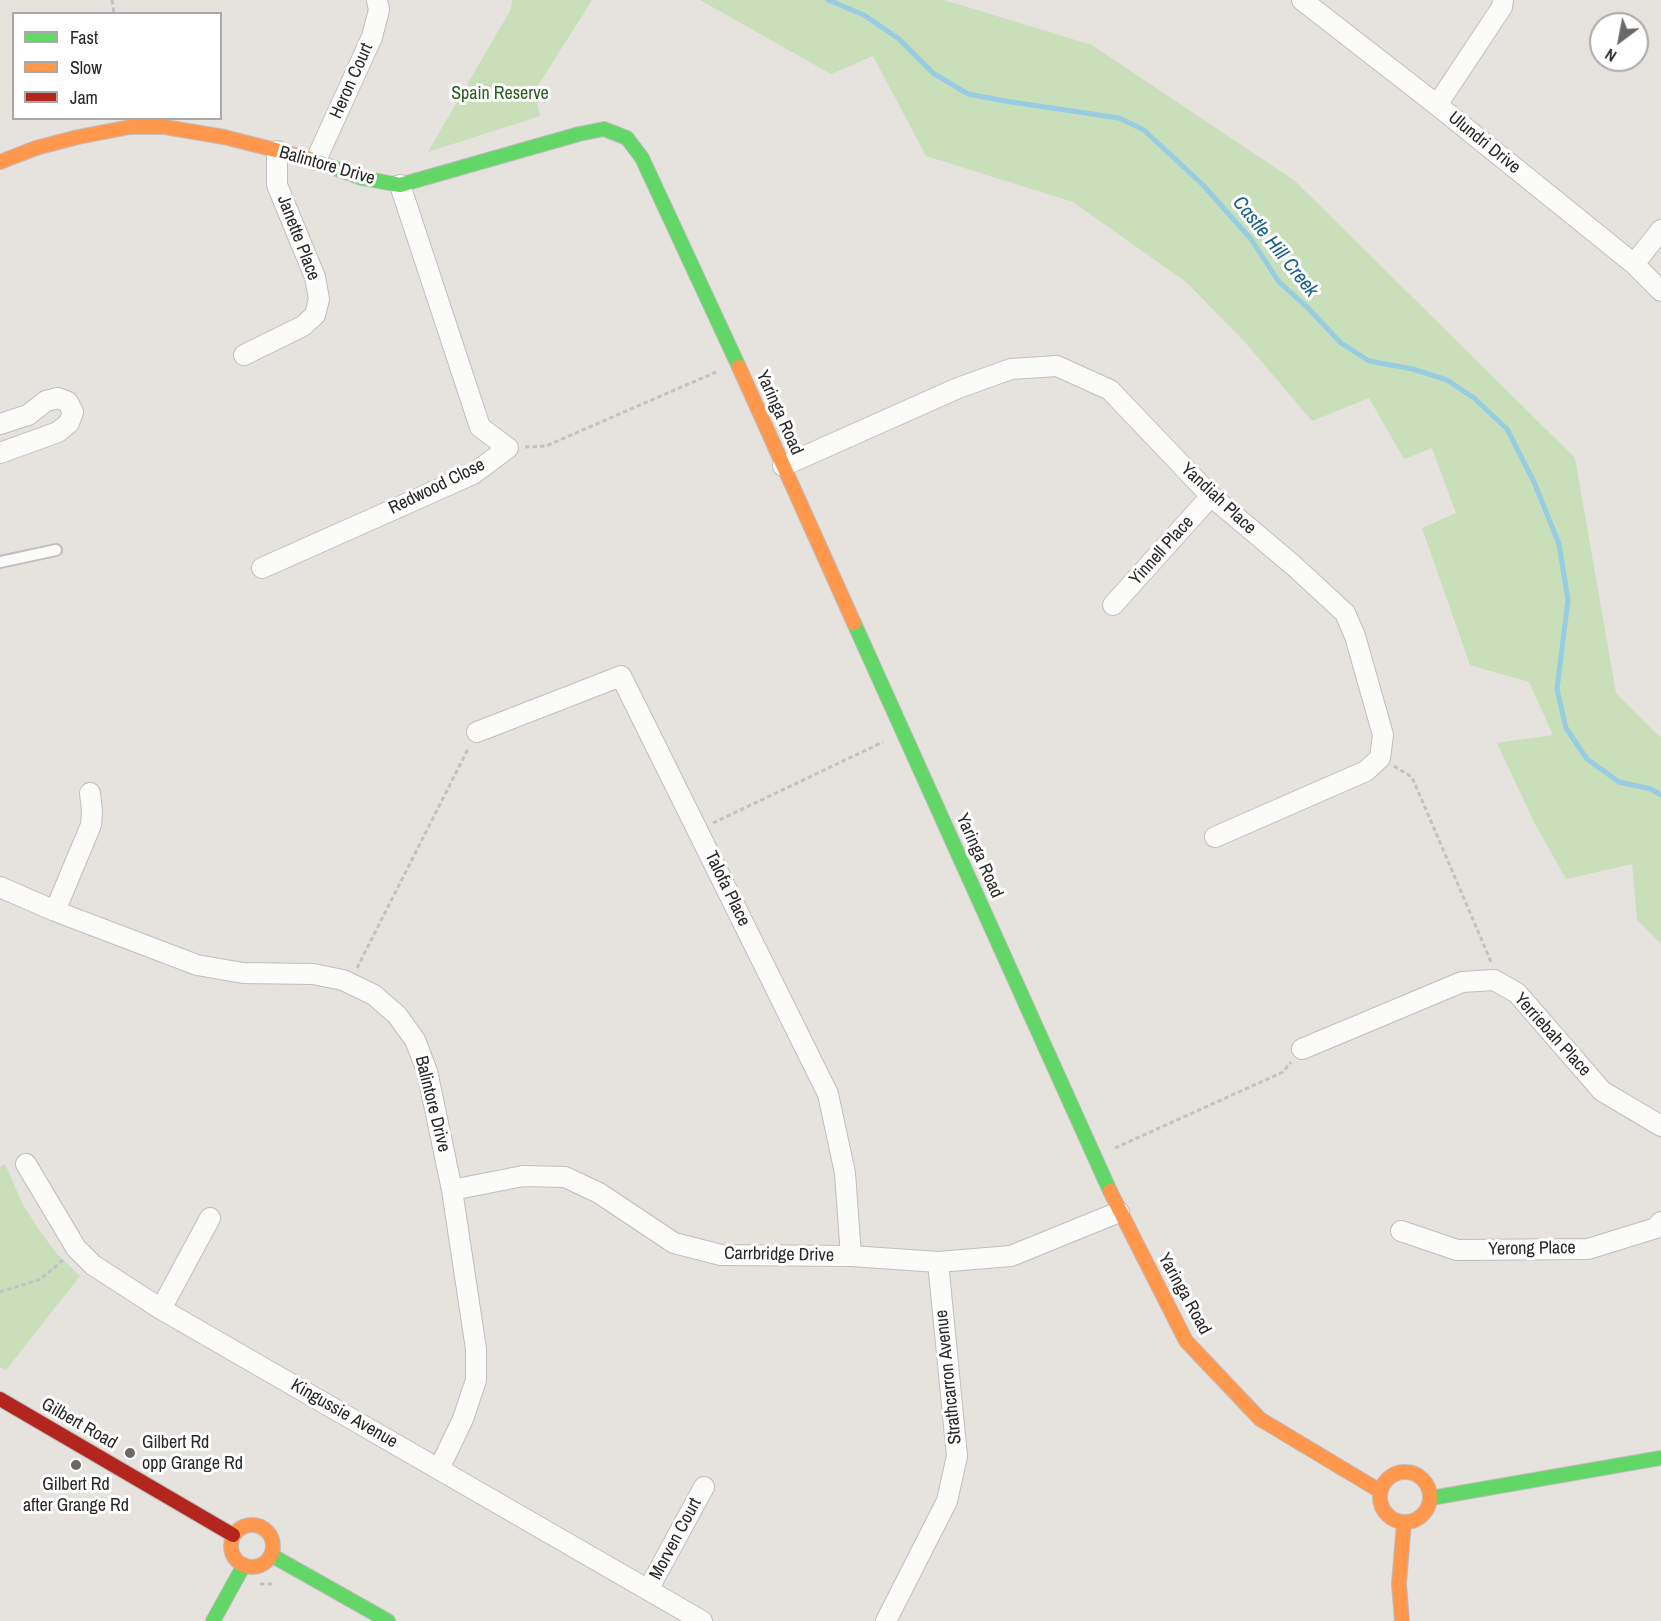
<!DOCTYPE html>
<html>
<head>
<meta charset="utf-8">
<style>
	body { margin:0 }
	#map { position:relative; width:1661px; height:1621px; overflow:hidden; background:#e6e2de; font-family:"Archivo Narrow",sans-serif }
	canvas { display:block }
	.legend { position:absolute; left:12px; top:12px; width:210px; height:108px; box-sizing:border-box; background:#fff; border:2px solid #a9a9a9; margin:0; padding:8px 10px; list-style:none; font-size:18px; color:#282828 }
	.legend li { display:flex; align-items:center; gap:12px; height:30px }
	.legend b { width:30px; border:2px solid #a9a9a9 }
	.north { position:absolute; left:1589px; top:12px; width:60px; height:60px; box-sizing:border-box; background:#fff; border:2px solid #a9a9a9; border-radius:50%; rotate:212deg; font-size:16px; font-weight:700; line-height:24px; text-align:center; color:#282828 }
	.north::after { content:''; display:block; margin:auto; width:21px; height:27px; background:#6a6968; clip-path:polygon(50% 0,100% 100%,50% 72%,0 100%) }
</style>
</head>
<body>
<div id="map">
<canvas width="1661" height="1621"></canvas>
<ul class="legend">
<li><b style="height:8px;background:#63d668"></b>Fast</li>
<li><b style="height:8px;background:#ff974d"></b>Slow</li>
<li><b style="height:8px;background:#b3261e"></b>Jam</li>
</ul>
<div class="north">N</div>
</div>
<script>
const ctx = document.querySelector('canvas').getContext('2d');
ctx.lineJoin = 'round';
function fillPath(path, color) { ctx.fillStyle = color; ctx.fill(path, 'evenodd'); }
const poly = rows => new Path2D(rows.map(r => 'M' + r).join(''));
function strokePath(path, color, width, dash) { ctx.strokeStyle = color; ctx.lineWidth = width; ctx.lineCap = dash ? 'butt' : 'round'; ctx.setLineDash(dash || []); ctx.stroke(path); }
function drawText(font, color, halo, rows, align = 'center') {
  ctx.font = font + ' "Archivo Narrow",sans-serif'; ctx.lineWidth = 6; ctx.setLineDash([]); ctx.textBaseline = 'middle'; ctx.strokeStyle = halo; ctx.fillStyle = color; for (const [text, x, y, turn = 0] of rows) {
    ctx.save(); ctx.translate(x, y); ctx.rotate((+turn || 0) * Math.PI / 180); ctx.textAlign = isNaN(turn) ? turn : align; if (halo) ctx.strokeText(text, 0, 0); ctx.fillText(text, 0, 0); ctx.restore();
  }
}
const green = poly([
	[512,0,592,0,534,92,540,116,428,152,511,9],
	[700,0,944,0,1092,45,1295,181,1575,458,1616,693,1661,738,1661,944,1637,920,1632,864,1566,879,1534,822,1497,743,1553,735,1529,682,1470,665,1422,528,1456,513,1432,448,1404,459,1369,398,1312,421,1244,341,1186,282,1073,202,926,156,873,56,831,74],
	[5,1164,23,1205,39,1230,57,1254,80,1276,6,1370,0,1367,0,1167]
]);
const stream = poly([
	[828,0,864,15,899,39,933,73,968,94,1005,101,1119,118,1144,130,1203,185,1251,239,1279,282,1306,306,1341,343,1369,361,1413,369,1447,380,1474,398,1507,429,1534,482,1559,544,1568,600,1557,689,1566,728,1587,759,1619,782,1651,789,1661,795]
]);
const path = poly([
	[112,0,114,14],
	[525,447,546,446,716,372],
	[1394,766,1412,777,1492,964],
	[713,823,883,742],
	[357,968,469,747],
	[1115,1148,1283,1072,1291,1062],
	[0,1292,41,1279,64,1259],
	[260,1584,274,1584]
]);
const lane = poly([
	[0,562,56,550]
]);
const street = poly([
	[1302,0,1437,105,1634,264,1661,291],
	[1437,105,1502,7,1503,0],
	[316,160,372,37,379,10,377,0],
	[1634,264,1661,230],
	[244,355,303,326,315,315,319,299,315,277,277,185,277,151],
	[0,424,28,415,46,401,58,398,68,402,73,412,69,423,58,432,0,453],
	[783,466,958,388,1011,369,1057,366,1110,390,1211,496,1293,565,1345,613,1355,636,1383,735,1380,758,1366,771,1215,837],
	[262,568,473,474,508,448,480,427,400,185],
	[1113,605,1211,496],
	[477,732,621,676,828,1094,845,1173,851,1256],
	[0,887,55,911,197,965,243,973,313,974,343,980,374,995,397,1015,415,1040,427,1071,452,1190,476,1349,476,1380,463,1419,439,1469],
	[55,911,91,825,92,811,90,793],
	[1302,1049,1462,982,1494,980,1517,993,1602,1091,1661,1126],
	[26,1164,76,1248,93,1265,161,1309,702,1621],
	[452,1190,523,1176,565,1177,599,1193,674,1243,721,1255,851,1256,938,1262,1011,1256,1119,1212],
	[1401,1231,1457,1250,1588,1249,1656,1228,1661,1222],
	[161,1309,210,1218],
	[648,1590,704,1487],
	[886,1621,947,1501,957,1456,938,1262]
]);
const fast = poly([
	[307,158,362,178,400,185,579,134,604,129,627,138,642,158,739,367],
	[854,623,1110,1191],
	[1431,1498,1661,1458],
	[271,1555,388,1621],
	[213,1621,244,1565]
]);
const slow = poly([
	[0,162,36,148,78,137,130,127,165,127,224,137,307,158],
	[739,367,854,623],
	[1110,1191,1186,1341,1260,1419,1380,1491],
	'1380 1497a25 25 0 1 1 50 0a25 25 0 1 1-50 0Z',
	'231 1546a21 21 0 1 1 42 0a21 21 0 1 1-42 0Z',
	[1402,1621,1399,1584,1404,1522]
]);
const jam = poly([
	[0,1399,233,1535]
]);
const markers = [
	[130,1453,6,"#6a6968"],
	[76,1465,6,"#6a6968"]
];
const streetNames = [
	["Heron Court",352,81,-66],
	["Ulundri Drive",1484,143,39],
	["Balintore Drive",327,166,16],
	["Janette Place",298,238,69],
	["Yaringa Road",779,413,66],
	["Redwood Close",437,487,-26],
	["Yandiah Place",1218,499,43],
	["Yinnell Place",1162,551,-48],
	["Yaringa Road",979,856,66],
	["Talofa Place",727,889,64],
	["Yerriebah Place",1552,1035,48],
	["Balintore Drive",432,1104,76],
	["Yerong Place",1532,1249,-1],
	["Carrbridge Drive",779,1255,1],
	["Yaringa Road",1184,1294,61],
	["Strathcarron Avenue",949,1377,-96],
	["Kingussie Avenue",344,1414,30],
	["Gilbert Road",79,1424,30],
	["Morven Court",676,1539,-62]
];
const parkNames = [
	["Spain Reserve",500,94]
];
const poiNames = [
	["Gilbert Rd",142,1443],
	["opp Grange Rd",142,1464],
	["Gilbert Rd",76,1485,"center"],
	["after Grange Rd",76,1506,"center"]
];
const waterNames = [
	["Castle Hill Creek",1275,247,51]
];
fillPath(green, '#c8dfb9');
strokePath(stream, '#97cce2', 5);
strokePath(lane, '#c0bebf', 14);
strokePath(street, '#c0bebf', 22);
strokePath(fast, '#c0bebf', 16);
strokePath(slow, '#c0bebf', 16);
strokePath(jam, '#c0bebf', 16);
strokePath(path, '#c3c2c2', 3, [4.5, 3]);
strokePath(lane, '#fbfbfa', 10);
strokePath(street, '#fbfbfa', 20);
strokePath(fast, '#63d668', 14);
strokePath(slow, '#ff974d', 14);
strokePath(jam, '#b3261e', 14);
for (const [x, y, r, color] of markers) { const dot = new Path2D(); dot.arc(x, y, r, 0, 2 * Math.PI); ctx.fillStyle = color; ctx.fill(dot); strokePath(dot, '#fff', 2); }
drawText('18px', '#282828', '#fff', streetNames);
drawText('18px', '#2a5e1f', '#fff', parkNames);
drawText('18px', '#282828', '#fff', poiNames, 'left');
drawText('italic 20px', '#18608c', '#fff', waterNames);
</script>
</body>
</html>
